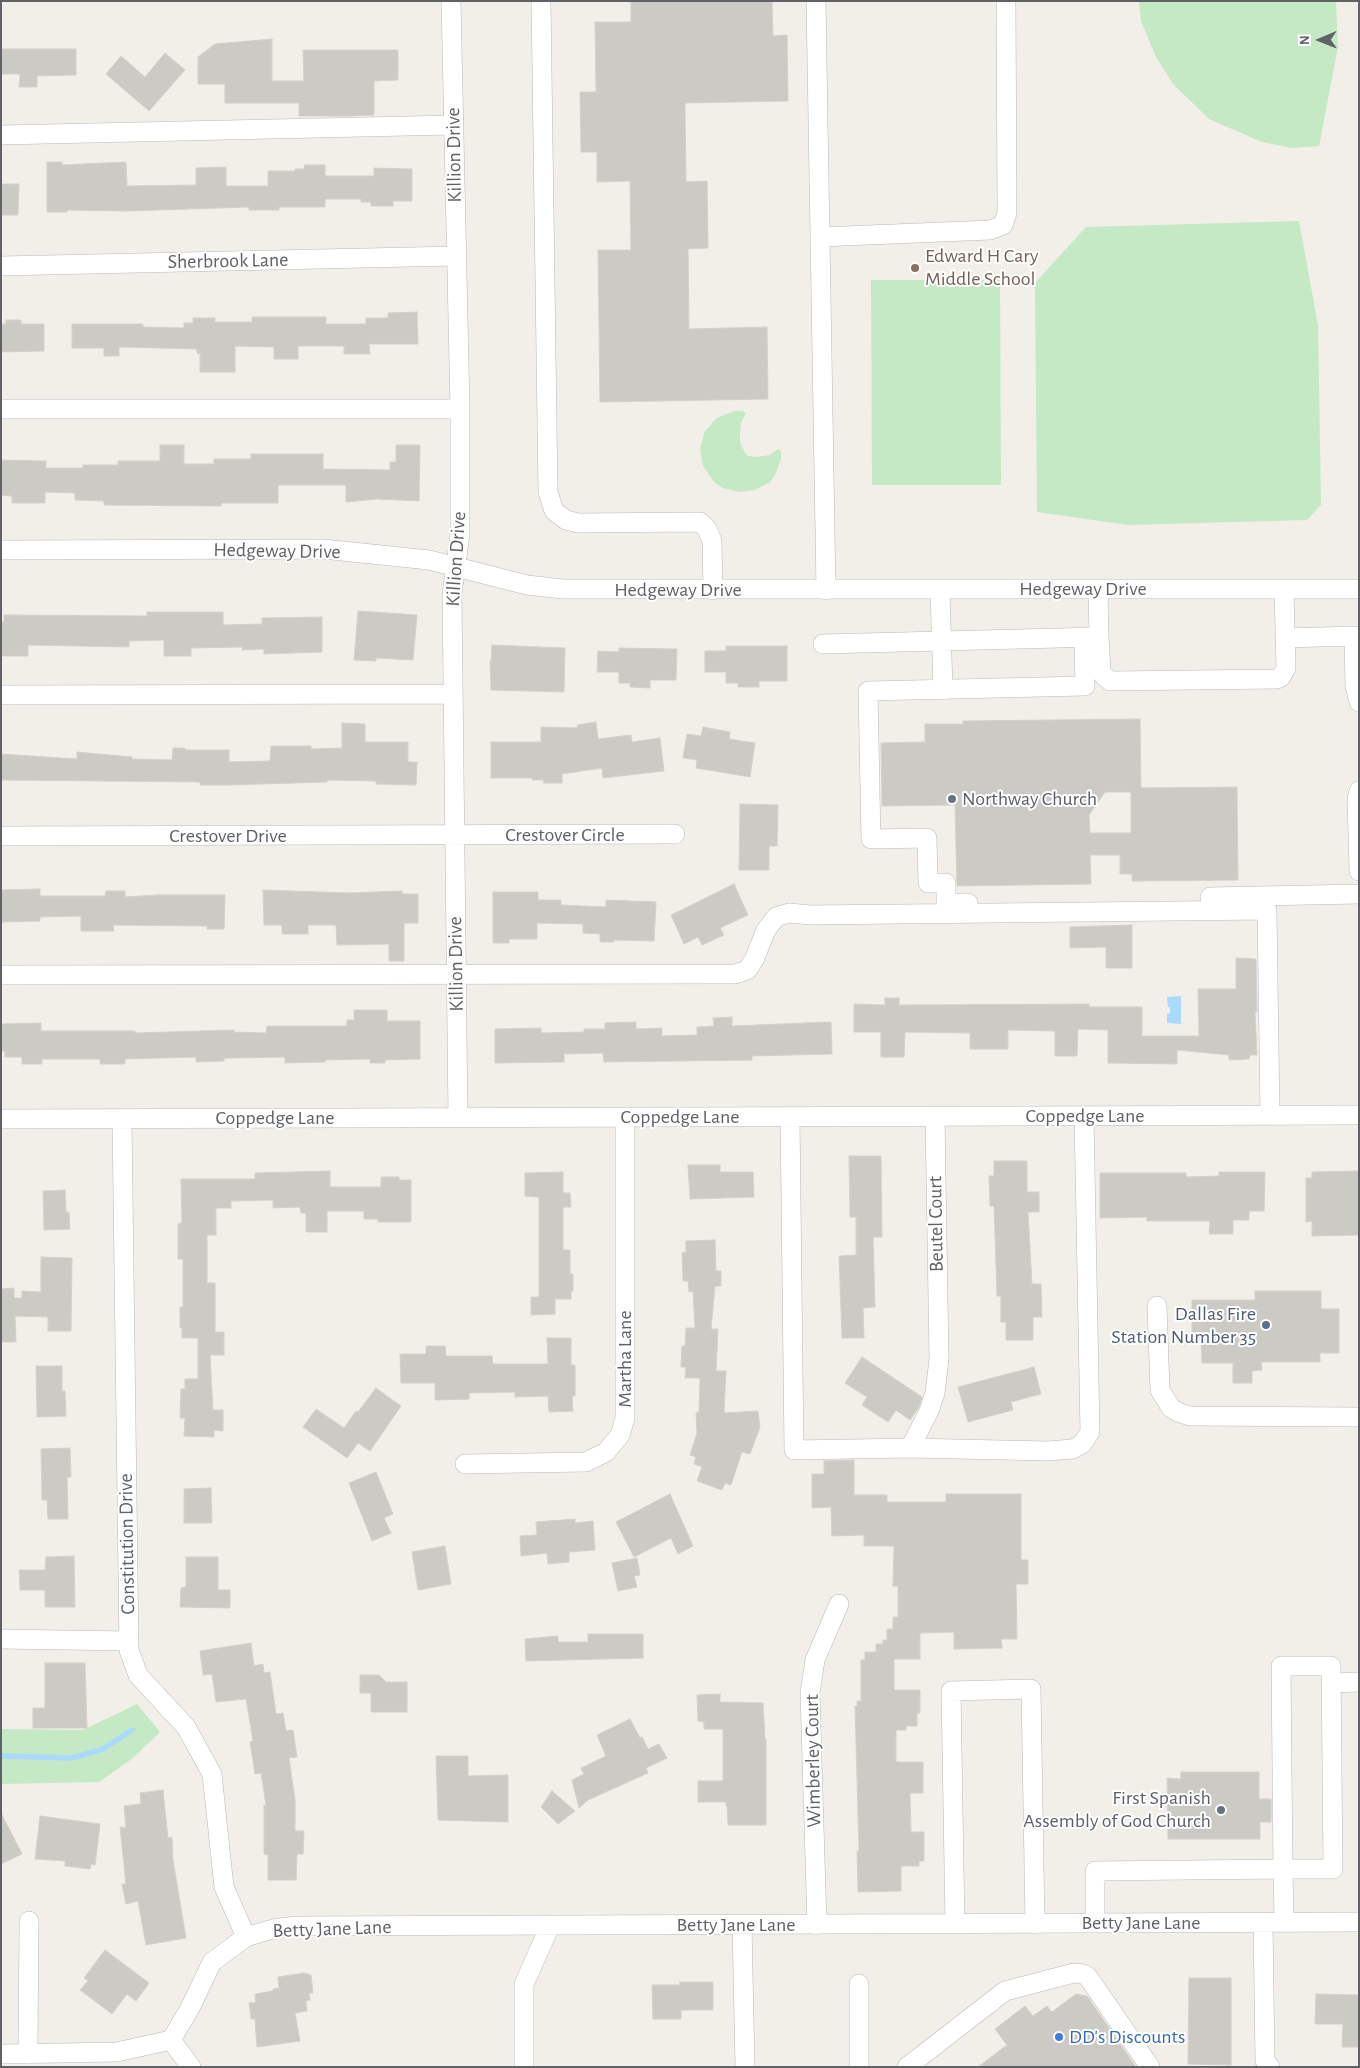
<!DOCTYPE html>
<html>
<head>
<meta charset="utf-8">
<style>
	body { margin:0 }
	#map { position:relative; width:1360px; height:2068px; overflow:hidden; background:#f1efe8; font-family:"Alegreya Sans",sans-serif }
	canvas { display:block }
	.frame { position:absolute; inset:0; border:2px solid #5f6368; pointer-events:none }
	.north { position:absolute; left:1295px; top:15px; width:50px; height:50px; -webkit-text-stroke:4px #fff; paint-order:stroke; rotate:269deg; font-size:14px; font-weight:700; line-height:20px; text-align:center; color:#5f6368 }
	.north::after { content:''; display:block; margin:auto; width:18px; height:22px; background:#5f6368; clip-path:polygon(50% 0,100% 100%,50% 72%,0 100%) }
</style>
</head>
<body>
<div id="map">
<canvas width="1360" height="2068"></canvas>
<div class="frame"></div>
<div class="north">N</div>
</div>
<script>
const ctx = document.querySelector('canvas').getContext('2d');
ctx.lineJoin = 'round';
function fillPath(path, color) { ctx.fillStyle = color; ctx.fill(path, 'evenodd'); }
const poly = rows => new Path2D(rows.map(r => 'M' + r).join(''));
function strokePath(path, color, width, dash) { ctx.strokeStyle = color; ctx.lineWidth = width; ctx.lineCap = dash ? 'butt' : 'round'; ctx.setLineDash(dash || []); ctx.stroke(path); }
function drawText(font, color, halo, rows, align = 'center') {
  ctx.font = font + ' "Alegreya Sans",sans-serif'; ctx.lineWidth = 4; ctx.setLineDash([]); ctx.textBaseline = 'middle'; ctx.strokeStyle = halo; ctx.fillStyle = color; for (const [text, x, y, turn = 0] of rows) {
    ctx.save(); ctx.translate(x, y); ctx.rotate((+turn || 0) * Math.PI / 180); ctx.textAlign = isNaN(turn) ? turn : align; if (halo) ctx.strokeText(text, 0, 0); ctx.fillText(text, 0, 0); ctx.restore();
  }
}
const green = poly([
	[1139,1,1336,1,1338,47,1319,146,1292,148,1262,142,1209,119,1173,84,1156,57,1141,21],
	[1299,221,1318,325,1321,505,1307,520,1128,525,1037,512,1035,283,1086,227],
	[871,280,1000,280,1001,485,872,485],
	[734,411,742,411,746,413,741,423,740,434,740,442,745,453,748,456,757,457,770,455,778,449,781,451,781,459,775,475,770,482,755,490,739,492,723,488,714,482,703,466,700,448,705,431,717,418],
	[137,1704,160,1732,133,1758,99,1782,1,1784,1,1729,83,1730]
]);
const water = poly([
	[1181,996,1181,1024,1167,1023,1167,1014,1170,1013,1170,1007,1168,1007,1167,997]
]);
const stream = poly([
	[1,1756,72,1758,103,1749,132,1730]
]);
const building = poly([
	[631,1,772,1,773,36,787,35,788,101,685,103,686,182,707,181,708,248,688,249,689,329,767,327,768,399,600,402,598,250,631,250,630,181,597,182,597,152,581,152,580,92,596,92,595,22,631,22,631,1],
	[272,39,272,81,304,81,303,50,398,50,398,80,374,81,374,115,348,116,299,116,299,103,225,103,225,84,198,84,198,57,215,44,272,39],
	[1,49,76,49,76,75,37,76,37,87,19,87,20,74,1,74,1,49],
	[165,53,185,70,149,111,106,74,121,56,145,77,165,53],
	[47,162,62,162,62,165,126,162,127,186,196,185,196,168,226,167,226,186,268,186,268,171,295,171,295,169,305,169,304,165,325,165,325,176,374,176,374,168,412,169,412,201,393,201,393,206,371,206,371,202,361,202,361,199,325,199,325,207,279,207,279,210,249,210,249,207,127,211,67,210,67,212,47,212,47,162],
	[1,184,19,184,18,215,1,215,1,184],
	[417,312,418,344,369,344,370,354,344,354,344,346,298,346,298,359,274,359,274,347,235,346,235,372,200,372,200,354,197,353,197,349,119,347,119,356,104,356,104,348,72,348,72,324,143,324,143,327,184,328,184,323,193,323,193,318,215,318,215,322,252,322,252,317,326,317,326,324,366,324,366,318,388,318,388,313,417,312],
	[6,320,21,320,21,324,44,324,44,351,1,352,1,324,6,324,6,320],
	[160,445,184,445,184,464,214,464,214,459,251,459,251,454,323,454,323,469,390,470,390,462,396,462,396,445,420,445,419,501,377,499,346,502,346,485,278,485,278,503,221,503,221,506,104,505,104,501,75,500,75,493,45,492,45,503,12,503,12,496,1,495,1,460,46,461,46,468,83,468,83,465,118,465,118,461,160,461,160,445],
	[358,611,417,615,413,660,376,658,376,661,354,660,358,611],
	[147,612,223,612,223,625,262,624,262,618,322,617,322,652,264,654,264,649,242,650,243,647,191,648,191,656,164,656,164,640,129,641,129,647,28,645,28,656,1,656,1,622,4,622,4,615,147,616,147,612],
	[492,645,565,648,564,692,491,690,490,661,491,661,492,645],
	[726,646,787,646,787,681,759,681,759,687,738,687,738,683,726,683,726,672,705,672,705,651,726,651,726,646],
	[619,648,677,649,676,680,650,680,650,688,630,687,630,683,619,683,619,672,597,672,598,651,619,652,619,648],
	[1140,719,1141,788,1237,787,1238,880,1132,881,1132,874,1120,874,1120,855,1090,855,1091,884,957,886,955,805,882,806,881,743,925,742,925,724,963,724,963,721,1140,719],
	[1105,792,1131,792,1131,833,1090,833,1089,815,1105,792],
	[596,722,598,739,631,735,632,742,660,738,664,771,603,778,602,768,562,774,562,783,543,783,544,780,532,780,532,778,491,778,491,742,541,742,541,727,578,728,577,725,596,722],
	[342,723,365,724,365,742,408,742,408,762,417,762,416,785,376,784,376,781,327,780,327,782,228,785,200,785,200,782,1,780,1,754,77,759,77,752,132,757,132,759,172,760,173,748,184,748,186,750,229,750,229,762,270,761,271,746,311,746,311,749,342,748,342,723],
	[703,727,730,732,729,739,755,743,750,777,696,768,697,760,683,758,687,734,701,736,703,727],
	[740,804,778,805,777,846,769,846,769,870,739,870,740,804],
	[734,884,748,915,720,928,724,935,702,945,698,937,684,944,671,915,734,884],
	[40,889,40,896,105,896,106,891,125,891,125,897,157,895,225,895,224,929,207,929,207,926,113,925,114,931,81,931,81,916,40,917,40,921,1,922,1,890,40,889],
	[263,890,349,893,402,891,402,894,418,894,418,923,404,923,404,961,389,961,389,944,337,945,336,925,308,925,308,934,282,934,282,925,264,925,263,890],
	[493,892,538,892,538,900,561,900,561,905,606,907,606,900,656,902,654,941,614,940,614,942,600,942,600,934,583,933,583,924,537,923,537,939,509,939,509,943,493,943,493,892],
	[1132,925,1132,968,1106,968,1106,947,1070,948,1070,927,1132,925],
	[1236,958,1256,959,1257,1011,1255,1012,1257,1055,1250,1055,1249,1059,1229,1060,1229,1055,1177,1050,1177,1064,1108,1063,1108,1030,1078,1029,1077,1056,1055,1056,1055,1031,1008,1030,1008,1049,970,1049,970,1033,905,1032,904,1057,881,1057,881,1032,854,1032,854,1004,885,1005,885,998,899,998,899,1005,1089,1004,1089,1007,1142,1007,1142,1036,1199,1036,1198,989,1236,989,1236,958],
	[354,1010,387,1010,387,1021,420,1021,420,1059,385,1060,385,1063,370,1063,370,1059,325,1060,325,1062,285,1063,285,1057,232,1058,224,1058,224,1061,196,1062,196,1057,125,1059,125,1064,100,1064,100,1059,42,1059,42,1064,22,1064,22,1057,5,1057,5,1051,1,1051,1,1024,41,1023,41,1031,135,1031,135,1033,234,1030,234,1032,266,1033,267,1026,347,1026,347,1020,354,1020,354,1010],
	[732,1017,732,1026,831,1022,832,1054,752,1056,752,1060,604,1062,603,1053,564,1054,564,1062,495,1063,495,1029,541,1028,541,1033,584,1032,584,1029,605,1029,605,1023,636,1022,636,1029,662,1028,662,1036,697,1035,697,1027,714,1026,713,1018,732,1017],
	[849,1156,881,1156,882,1237,873,1237,875,1307,863,1308,864,1338,842,1338,839,1256,856,1255,856,1217,850,1217,849,1156],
	[994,1161,1027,1161,1027,1192,1039,1192,1039,1212,1028,1212,1032,1284,1041,1284,1042,1317,1033,1317,1033,1340,1006,1340,1006,1322,1001,1322,1001,1296,997,1296,994,1206,990,1206,989,1176,994,1176,994,1161],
	[688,1165,720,1165,720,1172,753,1172,754,1197,690,1199,688,1165],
	[330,1171,330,1187,381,1187,381,1177,399,1177,399,1180,411,1180,411,1222,378,1222,378,1219,364,1219,364,1211,327,1211,327,1232,306,1232,306,1213,301,1213,300,1207,273,1208,273,1200,231,1201,231,1208,216,1208,216,1235,207,1235,207,1283,215,1283,215,1332,224,1332,224,1355,210,1355,213,1410,223,1410,223,1431,214,1430,214,1437,184,1436,185,1418,180,1418,181,1389,185,1389,185,1379,198,1379,198,1338,182,1338,182,1328,180,1328,180,1307,183,1307,183,1259,178,1259,178,1224,182,1223,181,1179,255,1179,255,1173,330,1171],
	[1359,1171,1359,1235,1312,1236,1312,1221,1306,1222,1306,1178,1312,1178,1312,1172,1359,1171],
	[563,1172,563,1193,570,1193,571,1207,563,1207,563,1250,570,1250,570,1274,573,1274,573,1291,571,1291,571,1299,555,1299,555,1314,531,1315,531,1297,539,1297,539,1197,525,1196,525,1173,563,1172],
	[1219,1172,1265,1172,1264,1211,1249,1211,1249,1220,1233,1220,1233,1234,1209,1234,1210,1221,1147,1221,1147,1217,1100,1218,1100,1173,1186,1173,1186,1177,1219,1176,1219,1172],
	[65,1190,66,1212,69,1212,70,1229,44,1230,43,1191,65,1190],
	[715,1240,716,1271,721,1271,721,1286,715,1286,711,1329,718,1329,716,1371,726,1371,724,1413,758,1411,760,1427,750,1454,742,1452,731,1485,725,1483,722,1490,697,1481,702,1467,694,1464,696,1457,690,1455,697,1433,696,1413,699,1412,700,1378,685,1378,686,1367,681,1367,682,1346,685,1346,686,1328,695,1328,693,1291,689,1292,688,1281,683,1281,682,1253,686,1252,686,1241,715,1240],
	[41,1257,72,1258,71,1331,48,1331,48,1317,15,1316,16,1342,1,1342,1,1289,14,1288,14,1298,22,1298,22,1291,41,1292,41,1257],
	[1255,1291,1321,1291,1321,1309,1339,1309,1339,1353,1320,1353,1320,1362,1261,1362,1262,1370,1252,1371,1252,1383,1233,1383,1233,1363,1202,1363,1201,1341,1192,1341,1192,1300,1255,1300,1255,1291],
	[547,1338,571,1338,571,1365,575,1365,575,1396,572,1396,573,1411,549,1412,548,1396,515,1397,515,1392,469,1393,469,1399,435,1400,435,1383,401,1383,400,1354,426,1354,426,1346,445,1346,446,1356,492,1356,493,1364,548,1364,547,1338],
	[862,1357,922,1397,919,1407,910,1420,896,1410,888,1422,862,1405,867,1397,845,1383,862,1357],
	[36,1366,62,1366,62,1391,65,1391,66,1416,37,1417,36,1366],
	[1034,1367,1041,1394,1011,1402,1013,1410,968,1422,958,1387,1034,1367],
	[376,1388,401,1406,370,1451,358,1443,347,1458,303,1427,316,1409,344,1428,356,1411,358,1412,376,1388],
	[70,1448,71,1477,67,1477,68,1519,48,1519,47,1500,42,1500,41,1449,70,1448],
	[854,1460,854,1495,887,1495,887,1502,946,1502,946,1494,1021,1494,1021,1560,1028,1560,1028,1584,1016,1584,1017,1639,1001,1639,1002,1648,954,1649,954,1632,920,1633,920,1659,894,1659,894,1690,920,1690,920,1713,917,1713,917,1726,906,1726,906,1730,896,1730,896,1762,923,1762,923,1793,910,1793,911,1832,924,1832,924,1861,919,1861,919,1866,901,1866,901,1891,858,1892,857,1851,859,1851,855,1706,857,1706,857,1701,861,1701,861,1660,865,1660,865,1652,876,1652,876,1644,883,1644,883,1640,887,1640,887,1629,893,1629,893,1617,898,1617,898,1586,893,1586,894,1546,864,1546,864,1535,832,1536,831,1507,812,1508,812,1474,824,1474,824,1461,854,1460],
	[376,1472,393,1514,384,1518,391,1533,372,1541,349,1483,376,1472],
	[211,1488,212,1523,184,1523,184,1489,211,1488],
	[670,1494,693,1546,678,1554,671,1538,634,1557,616,1522,670,1494],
	[575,1519,575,1523,593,1521,595,1550,569,1552,569,1562,548,1564,547,1553,521,1556,520,1536,537,1535,536,1522,575,1519],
	[445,1546,451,1584,418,1590,412,1552,445,1546],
	[74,1556,75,1607,45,1607,45,1590,20,1590,19,1570,45,1570,46,1557,74,1556],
	[186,1557,218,1557,218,1590,230,1590,230,1608,180,1607,181,1588,186,1587,186,1557],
	[637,1558,640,1575,634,1576,637,1587,618,1591,612,1563,637,1558],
	[588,1634,643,1634,643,1658,526,1661,525,1639,558,1636,558,1642,588,1642,588,1634],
	[251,1643,254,1666,263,1664,264,1673,270,1672,276,1714,283,1713,286,1731,293,1730,297,1757,289,1758,295,1799,295,1831,304,1831,303,1854,297,1854,296,1880,268,1880,268,1855,264,1854,264,1805,266,1805,261,1773,255,1774,250,1742,253,1741,246,1699,216,1702,212,1674,203,1675,200,1651,251,1643],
	[45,1663,85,1663,87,1728,33,1728,33,1708,45,1708,45,1663],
	[360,1675,379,1675,386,1682,407,1682,407,1712,371,1712,371,1693,360,1693,360,1675],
	[720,1694,720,1702,763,1703,765,1739,766,1739,766,1825,728,1825,727,1806,726,1806,726,1802,698,1802,698,1781,723,1781,723,1729,704,1729,704,1722,698,1721,697,1695,720,1694],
	[630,1719,640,1738,642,1737,648,1749,659,1744,667,1758,646,1768,648,1773,588,1800,579,1808,572,1780,584,1774,581,1768,606,1756,597,1735,630,1719],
	[436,1756,468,1756,468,1776,508,1775,508,1822,438,1820,436,1756],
	[1181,1772,1259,1772,1259,1799,1271,1799,1271,1822,1260,1822,1260,1839,1168,1839,1167,1778,1181,1779,1181,1772],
	[163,1790,168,1838,172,1837,173,1860,186,1938,146,1945,138,1901,126,1904,122,1884,126,1884,120,1827,126,1828,124,1806,141,1804,140,1793,163,1790],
	[552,1791,575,1811,558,1824,541,1807,552,1791],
	[1,1813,22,1854,1,1864,1,1813],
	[40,1816,100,1824,95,1865,91,1864,90,1869,65,1866,65,1861,35,1859,40,1816],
	[105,1950,149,1983,136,2001,127,1994,112,2014,80,1990,88,1981,84,1978,105,1950],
	[304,1973,311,1975,313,1993,309,1993,310,2000,306,2001,307,2011,295,2013,300,2041,257,2047,255,2019,251,2019,249,2003,256,2002,255,1994,273,1991,273,1989,279,1988,278,1977,304,1973],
	[1189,1978,1231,1978,1231,2065,1188,2064,1189,1978],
	[680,1982,713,1982,713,2010,681,2010,681,2019,653,2019,652,1985,680,1985,680,1982],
	[1076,1994,1087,1996,1136,2067,978,2067,1007,2045,995,2029,1025,2006,1033,2016,1047,2006,1052,2012,1076,1994],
	[1316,1994,1359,1995,1359,2047,1342,2047,1343,2024,1315,2024,1316,1994]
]);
const minor = poly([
	[451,1,460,409,460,534,452,594,458,1118],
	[541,1,548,492,554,511,566,520,578,523,700,522,707,529,712,541,713,590],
	[816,1,826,590],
	[1,135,453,125],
	[820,237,990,230,1003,225,1007,213,1006,1],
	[1,266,456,256],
	[1,409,460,409],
	[1,550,323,549,429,560,527,585,563,589,1359,589],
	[940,590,943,690],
	[1099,637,1101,671,1103,675,1110,681,1277,679,1281,677,1286,668,1284,589],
	[1285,638,1354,636,1355,686,1359,702],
	[823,644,1099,637,1098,589],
	[1,695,453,694],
	[1359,791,1357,799,1359,871],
	[1,836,675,834],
	[1210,897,1359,894],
	[968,903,946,903,946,883,928,883,927,838,871,839,868,691,1085,686,1084,638],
	[1,975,735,974,747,970,754,960,766,930,776,917,789,913,810,915,1267,910,1270,1115],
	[790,1117,794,1450,910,1448,929,1411,935,1393,939,1359,935,1116],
	[1,1119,1359,1115],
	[122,1119,129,1650,138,1675,186,1727,212,1774,224,1887,246,1937],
	[1157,1306,1160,1390,1171,1408,1180,1413,1190,1416,1359,1417],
	[910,1448,1048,1451,1073,1449,1082,1444,1090,1432,1084,1116],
	[465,1464,586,1462,606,1452,620,1435,625,1418,625,1117],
	[1,1639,128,1641],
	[1331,1683,1359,1682],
	[1095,1923,1095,1871,1283,1869,1333,1869,1331,1666,1281,1666,1283,1869,1284,1923],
	[1263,1923,1265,2061,1270,2067],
	[955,1924,951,1691,1031,1689,1035,1924],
	[742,1925,745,2067],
	[817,1925,810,1693,815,1660,839,1604],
	[859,1984,859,2067],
	[171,2040,191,2067],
	[1,2054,117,2052,171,2040,190,2008,212,1962,246,1937,273,1929,296,1926,1359,1922],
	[28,2054,29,1921],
	[524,2067,524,1984,550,1926],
	[907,2067,1005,1991,1074,1973,1083,1974,1088,1977,1150,2067]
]);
const markers = [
	[915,268,5,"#8d6e63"],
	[952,799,5,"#6b7280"],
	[1266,1325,5,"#5c6f8a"],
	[1221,1810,5,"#6b7280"],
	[1059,2037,5,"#3f7fe0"]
];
const streetNames = [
	["Killion Drive",454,155,-91],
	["Sherbrook Lane",228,261,-1],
	["Hedgeway Drive",277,551,1],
	["Killion Drive",456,559,-86],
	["Hedgeway Drive",1083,589],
	["Hedgeway Drive",678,590],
	["Crestover Circle",565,835],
	["Crestover Drive",228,836],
	["Killion Drive",456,964,-91],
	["Coppedge Lane",1085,1116],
	["Coppedge Lane",680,1117],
	["Coppedge Lane",275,1118],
	["Beutel Court",936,1224,-91],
	["Martha Lane",625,1359,-90],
	["Constitution Drive",127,1544,-91],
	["Wimberley Court",813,1761,-91],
	["Betty Jane Lane",1141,1923],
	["Betty Jane Lane",736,1925],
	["Betty Jane Lane",332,1929,-2]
];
const educationNames = [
	["Edward H Cary",925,256],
	["Middle School",925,279]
];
const worshipNames = [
	["Northway Church",962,799],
	["First Spanish",1211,1798,"right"],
	["Assembly of God Church",1211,1821,"right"]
];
const serviceNames = [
	["Dallas Fire",1256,1314],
	["Station Number 35",1256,1337]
];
const shopNames = [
	["DD's Discounts",1069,2037]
];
fillPath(green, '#c5e8c5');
fillPath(water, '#aadaff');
strokePath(stream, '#aadaff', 5.5);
fillPath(building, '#cccac5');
strokePath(building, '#d6d1c6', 1);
strokePath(minor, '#b5b8bc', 20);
strokePath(minor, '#fff', 19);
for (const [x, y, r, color] of markers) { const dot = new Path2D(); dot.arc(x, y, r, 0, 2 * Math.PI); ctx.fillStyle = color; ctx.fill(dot); strokePath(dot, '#fff', 2); }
drawText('20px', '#5f6368', '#fff', streetNames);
drawText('20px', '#785e54', '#fff', educationNames, 'left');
drawText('20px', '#5b616d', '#fff', worshipNames, 'left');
drawText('20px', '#4e5e75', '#fff', serviceNames, 'right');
drawText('20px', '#366cbe', '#fff', shopNames, 'left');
</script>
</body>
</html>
